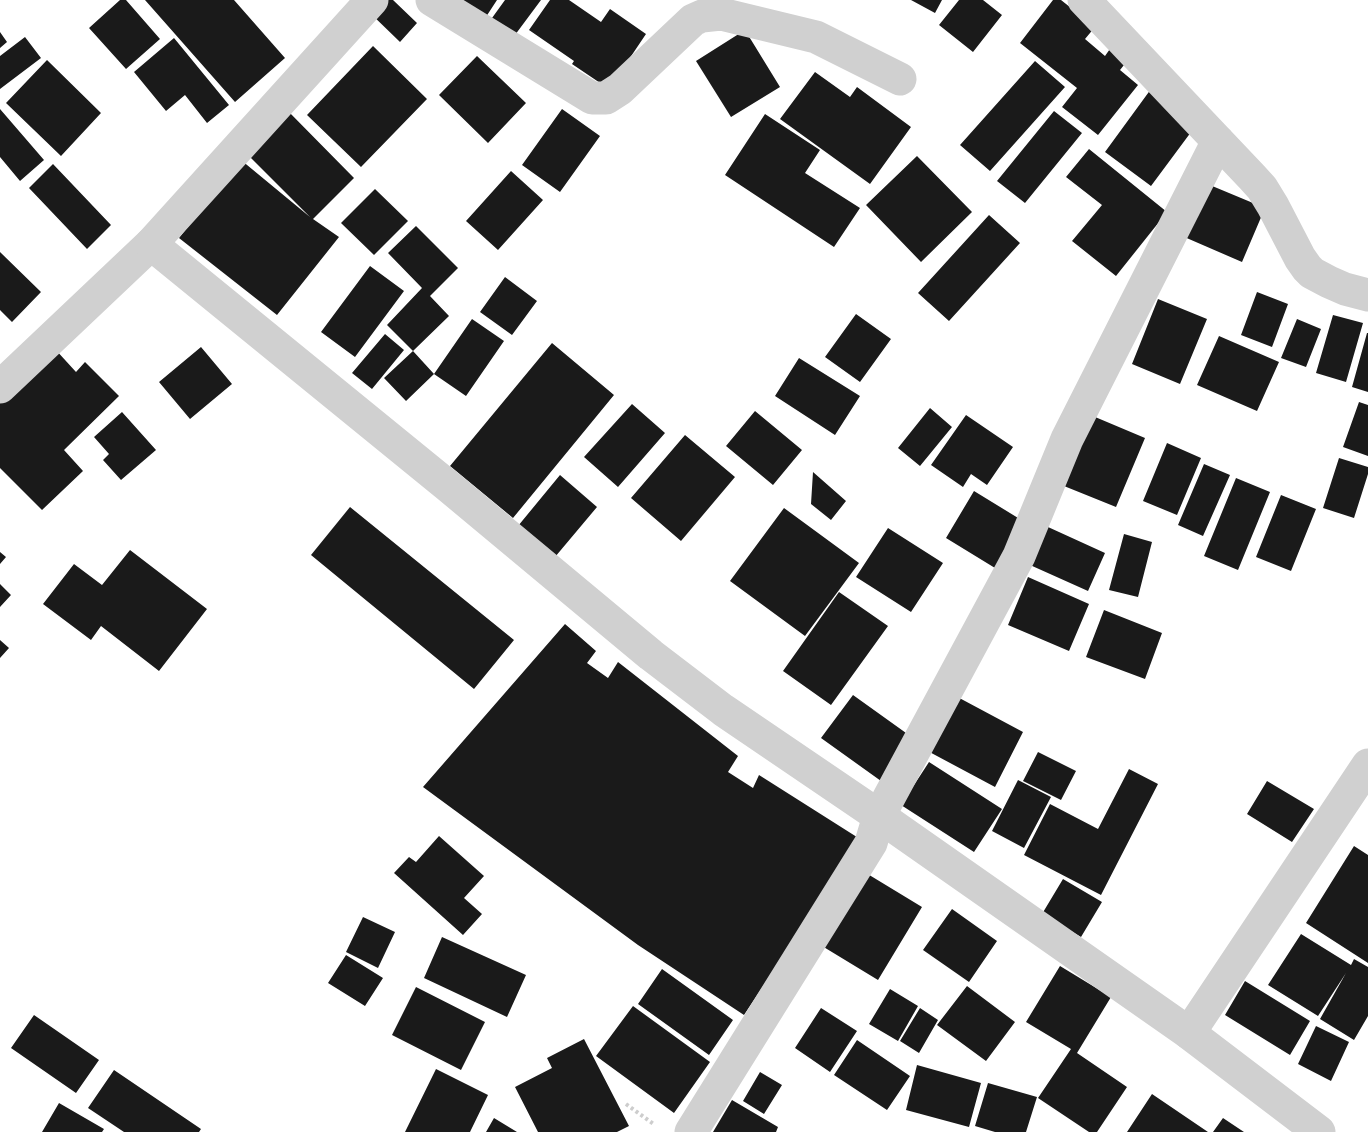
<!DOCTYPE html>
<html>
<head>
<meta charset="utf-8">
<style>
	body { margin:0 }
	canvas { display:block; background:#fff }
</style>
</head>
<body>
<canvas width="1368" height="1132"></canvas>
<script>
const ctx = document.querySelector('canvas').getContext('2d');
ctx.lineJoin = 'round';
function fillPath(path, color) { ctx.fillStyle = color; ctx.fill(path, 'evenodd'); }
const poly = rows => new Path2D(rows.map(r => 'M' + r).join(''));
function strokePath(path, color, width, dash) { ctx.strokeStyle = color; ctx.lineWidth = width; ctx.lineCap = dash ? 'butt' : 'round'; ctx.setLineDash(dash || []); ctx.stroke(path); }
const building = poly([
	[120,0,126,0,160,39,126,69,89,28],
	[145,0,234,0,285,58,235,102],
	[376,0,393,0,417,23,400,42,367,10],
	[447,0,497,0,482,23],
	[505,0,541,0,515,35,492,18],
	[550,0,569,0,601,22,610,9,646,34,609,89,572,64,574,61,529,30],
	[911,0,942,0,935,13],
	[959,0,983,0,1002,15,973,52,939,25],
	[1053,0,1061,0,1095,27,1085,39,1105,56,1112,46,1128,60,1120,70,1138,85,1098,135,1062,107,1077,88,1020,43],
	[745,30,780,87,731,117,696,61],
	[0,32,7,42,0,48],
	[25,37,41,58,0,89,0,56],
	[174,38,229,105,207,123,185,95,166,111,134,72],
	[373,46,427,99,361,167,307,115],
	[477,56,526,103,488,143,439,95],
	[47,60,101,113,61,156,6,103],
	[1035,61,1065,87,990,171,960,145],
	[815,72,850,97,857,87,911,127,870,184,780,119],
	[1151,89,1197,124,1151,186,1105,152],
	[0,109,44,160,20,181,0,157],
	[562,109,600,136,560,192,522,165],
	[287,110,354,178,313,219,339,237,277,315,179,238,241,160,310,217,245,152],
	[1054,111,1082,133,1025,203,997,181],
	[765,114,820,150,805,173,860,208,834,247,725,175],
	[1089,149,1167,212,1116,276,1072,241,1102,205,1066,177],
	[917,156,972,212,921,262,866,205],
	[53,164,111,225,87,249,29,188],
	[511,171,543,200,498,250,466,221],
	[1205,183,1265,208,1242,262,1182,236],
	[375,189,408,221,374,255,341,223],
	[989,215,1020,243,949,321,918,293],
	[416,226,458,268,430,296,449,316,413,351,434,374,472,319,504,341,466,396,434,374,406,401,384,378,413,351,387,325,422,288,388,253],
	[0,252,41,292,12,322,0,310],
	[370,266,404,291,355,357,321,332],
	[505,277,537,301,512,335,480,312],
	[1257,292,1288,304,1272,347,1241,335],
	[1158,299,1207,319,1180,384,1132,364],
	[856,314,891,339,860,382,825,357],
	[1333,315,1363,323,1346,382,1316,373],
	[1297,319,1321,329,1306,367,1281,358],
	[1367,333,1368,333,1368,392,1352,387],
	[385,334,404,350,372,389,352,373],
	[1219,336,1279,362,1257,411,1197,385],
	[552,343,614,395,513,518,450,466],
	[201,347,232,384,190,419,159,382],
	[55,349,76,372,85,362,119,396,64,450,83,471,42,510,0,468,0,403],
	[799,358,860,396,835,435,775,396],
	[1359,402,1368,405,1368,456,1343,447],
	[632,404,665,433,618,487,584,457],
	[930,408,952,427,920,466,898,448],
	[755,411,802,450,773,485,726,446],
	[122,412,156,450,121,480,103,460,109,454,94,437],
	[1088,414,1145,438,1116,507,1059,484],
	[966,415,1013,447,987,485,971,474,963,487,931,465],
	[685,435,735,477,681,541,631,498],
	[1167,443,1201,458,1177,515,1143,501],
	[1339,458,1368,467,1368,474,1354,518,1323,508],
	[1204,464,1230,475,1203,536,1178,525],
	[813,472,846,501,831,520,811,504],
	[560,475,597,507,555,557,518,526],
	[1236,478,1270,492,1238,570,1204,556],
	[974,491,1023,521,995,568,946,538],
	[1281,495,1316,509,1291,571,1256,557],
	[350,507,514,640,474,689,311,555],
	[784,508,859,563,805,636,730,581],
	[1048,527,1105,553,1088,591,1030,565],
	[888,528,943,563,911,612,856,577],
	[1124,534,1152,542,1138,597,1109,590],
	[130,550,207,609,159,671,101,626,91,640,43,604,74,564,102,585],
	[0,552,6,557,0,564],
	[1028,577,1089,604,1069,651,1008,625],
	[0,584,11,595,0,607],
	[839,592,888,626,831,705,783,671],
	[1104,610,1162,633,1145,679,1086,657],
	[565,624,596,651,587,663,608,678,618,662,738,756,728,772,753,788,759,775,860,839,744,1015,638,945,423,787],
	[0,640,9,648,0,658],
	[950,693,1023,732,995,787,922,748],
	[853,695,913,738,881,781,821,738],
	[1038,752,1076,771,1061,800,1023,781],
	[929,762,1002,809,974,852,901,805],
	[1129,769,1158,784,1101,895,1024,855,1050,804,1098,829],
	[1018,780,1051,797,1024,848,992,831],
	[1267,781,1314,809,1292,842,1247,814],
	[439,836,484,876,464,898,482,914,463,935,394,873,409,857,416,862],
	[1354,846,1368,855,1368,963,1306,923],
	[866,873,922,907,878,980,822,946],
	[1063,879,1102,902,1081,937,1042,914],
	[952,909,997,941,969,982,923,950],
	[363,917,395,932,378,968,346,952],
	[1301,934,1351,965,1354,959,1368,967,1368,1016,1354,1040,1320,1019,1346,973,1318,1016,1268,985],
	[442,937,526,975,507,1017,424,978],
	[346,955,383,978,365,1006,328,983],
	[1060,966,1111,997,1077,1053,1127,1087,1097,1132,1089,1132,1038,1098,1071,1049,1026,1022],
	[662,969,733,1020,709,1055,638,1004],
	[1245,981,1310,1021,1290,1055,1225,1015],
	[967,986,1015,1022,986,1061,937,1025],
	[416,987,485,1022,461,1070,392,1035],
	[890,989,918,1006,898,1041,869,1024],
	[633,1006,710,1062,674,1113,596,1056],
	[821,1008,857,1031,830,1072,795,1048],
	[920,1008,938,1020,919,1053,900,1041],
	[34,1015,99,1060,76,1093,11,1048],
	[1316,1026,1349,1042,1331,1081,1298,1064],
	[584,1039,629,1126,617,1132,538,1132,515,1087,552,1068,547,1058],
	[857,1040,910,1076,887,1110,834,1075],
	[917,1065,981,1083,969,1127,906,1110],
	[436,1069,488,1095,470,1132,405,1132],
	[114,1070,201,1129,199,1132,124,1132,88,1108],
	[760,1072,782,1085,764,1114,743,1101],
	[988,1083,1037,1097,1026,1132,995,1132,975,1126],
	[1152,1094,1208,1132,1127,1132],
	[732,1100,778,1127,776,1132,713,1132],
	[59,1103,104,1129,102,1132,42,1132],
	[494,1118,517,1132,486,1132],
	[1223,1118,1244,1132,1213,1132]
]);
const path = poly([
	[626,1104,655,1125]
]);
const minor = poly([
	[432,0,592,98,606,98,620,89,693,20,702,16,721,14,816,37,900,79],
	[1084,0,1252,177,1262,188,1273,206,1300,258,1307,268,1312,273,1329,282,1345,289,1368,295],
	[0,387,151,244],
	[1189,1033,1368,765],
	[691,1132,871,843,879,816,1019,556,1067,439,1218,141]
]);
const tertiary = poly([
	[372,0,151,244,448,486,651,655,723,710,879,816,1189,1033,1319,1132]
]);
fillPath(building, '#1a1a1a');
strokePath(path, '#cdcdcd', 4, [3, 3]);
strokePath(minor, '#d0d0d0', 33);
strokePath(tertiary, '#d0d0d0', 33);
</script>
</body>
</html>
